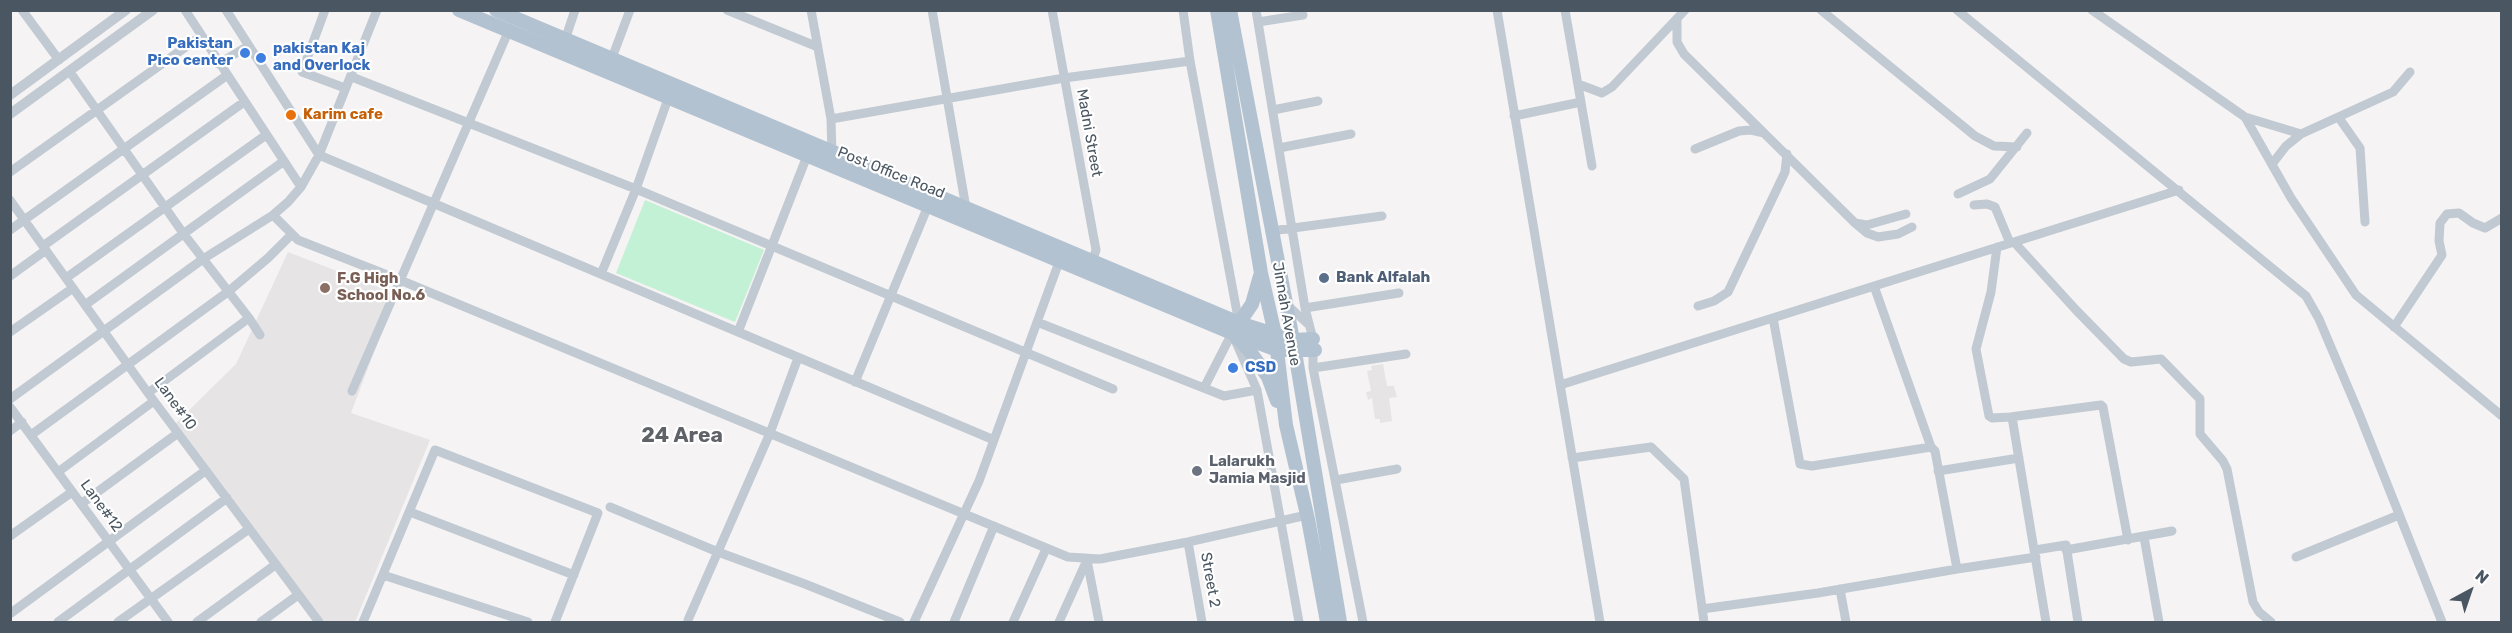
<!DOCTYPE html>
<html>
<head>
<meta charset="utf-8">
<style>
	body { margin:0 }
	#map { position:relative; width:2512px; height:633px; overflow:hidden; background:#f5f3f3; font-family:Rubik,sans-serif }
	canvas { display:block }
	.frame { position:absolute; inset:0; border:12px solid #4a5661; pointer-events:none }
	.north { position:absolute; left:2440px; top:561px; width:60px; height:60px; -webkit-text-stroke:4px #fff; paint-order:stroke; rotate:40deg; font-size:16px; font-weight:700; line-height:24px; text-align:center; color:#4a5661 }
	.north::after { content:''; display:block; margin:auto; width:21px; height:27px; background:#4a5661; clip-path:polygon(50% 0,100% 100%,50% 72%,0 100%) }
</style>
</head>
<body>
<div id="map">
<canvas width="2512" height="633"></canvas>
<div class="frame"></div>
<div class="north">N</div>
</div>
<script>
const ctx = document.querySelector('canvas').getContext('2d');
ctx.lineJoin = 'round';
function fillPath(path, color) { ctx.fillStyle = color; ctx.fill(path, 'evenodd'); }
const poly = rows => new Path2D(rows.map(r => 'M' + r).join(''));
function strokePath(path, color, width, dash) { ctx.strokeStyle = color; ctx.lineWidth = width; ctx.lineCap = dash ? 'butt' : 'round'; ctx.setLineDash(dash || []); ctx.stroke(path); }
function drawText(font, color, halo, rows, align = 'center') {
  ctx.font = font + ' Rubik,sans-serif'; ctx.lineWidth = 4.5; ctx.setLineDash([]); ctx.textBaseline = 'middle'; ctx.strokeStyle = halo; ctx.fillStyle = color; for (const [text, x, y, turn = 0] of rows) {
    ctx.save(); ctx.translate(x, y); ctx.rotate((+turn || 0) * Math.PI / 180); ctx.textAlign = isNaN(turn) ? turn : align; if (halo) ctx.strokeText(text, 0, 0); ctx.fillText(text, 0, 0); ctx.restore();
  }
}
const education = poly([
	[288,252,396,294,351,413,430,440,355,622,324,622,171,428,236,364],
	[1383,364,1387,386,1394,386,1397,397,1389,398,1392,421,1380,423,1380,419,1375,419,1372,398,1368,400,1366,392,1371,391,1367,371,1372,370,1371,366]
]);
const green = poly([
	[645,200,764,250,735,322,616,273]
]);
const minor = poly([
	[22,10,59,60],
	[185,10,301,187],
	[226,10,319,155,994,440],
	[325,10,302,72,345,88],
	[727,10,818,47],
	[811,10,831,119,832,155],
	[932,10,966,208],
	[1052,10,1096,250,1091,265],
	[1183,10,1190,61,1239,323],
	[1256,10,1305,308,1313,339,1313,368,1363,622],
	[1497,10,1600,622],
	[1565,10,1592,166],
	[1821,10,1975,136,1994,146,2017,147],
	[1957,10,2306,296,2319,319,2358,411,2442,622],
	[2092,10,2245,117,2291,198,2356,295,2502,416],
	[1677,20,1677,42,1684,54,1855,223,1867,233,1878,237,1898,234,1912,227],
	[1258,22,1303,15],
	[565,40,575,10],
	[612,58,630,10],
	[218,64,248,46],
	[70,72,183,233,249,318,260,335],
	[352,77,636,189,1113,389],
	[1578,84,1602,93,1612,87,1685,10],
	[1273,110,1318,101],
	[1514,116,1581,102],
	[2245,117,2301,134],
	[2339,118,2360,148,2365,222],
	[831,119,1064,78,1190,61],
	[1279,148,1351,134],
	[1695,149,1739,131,1751,130,1764,133],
	[2272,164,2286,146,2301,134,2393,92,2410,72],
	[10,172,201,36],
	[1958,194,1990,179,2027,133],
	[10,200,148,393,319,622],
	[1974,205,1987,204,1995,207,2010,243],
	[273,215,298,240,400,280,1068,557,1100,559,1188,542,1307,515],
	[1855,223,1867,225,1906,214],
	[10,230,226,76],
	[1271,231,1382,216],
	[2014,242,2076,310,2124,359,2131,362,2161,359,2200,399,2200,434,2223,461,2227,469,2253,602,2259,612,2271,622],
	[43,246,244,102],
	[1997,247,1991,292,1976,349,1989,416,1992,418,2010,417,2101,405,2103,407,2128,540],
	[601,274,636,189,669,96],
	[10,276,46,250],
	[66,278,266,135],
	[1874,286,1931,447],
	[1286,304,1308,324],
	[85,305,284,161],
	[1698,306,1714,301,1728,292,1785,172,1787,154],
	[1305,308,1399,293],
	[1773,318,1800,464,1812,466,1931,447,1935,451,1957,569],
	[1037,322,1224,396,1257,390],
	[2394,327,2442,255,2439,241,2440,223,2447,214,2459,213,2473,223,2485,228,2502,218],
	[10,332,73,288],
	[738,332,807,156],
	[1235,340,1257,390,1299,622],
	[1313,368,1406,354],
	[855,382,928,206],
	[1560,385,2179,190],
	[1204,388,1232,333],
	[352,391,509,30],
	[148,393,249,318],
	[10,399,203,259,273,215,288,202,301,187,319,155,377,10],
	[10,407,168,622],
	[2012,417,2046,622],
	[10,431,22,422],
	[31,435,229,291,268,258,291,235],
	[1572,458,1651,447,1684,479,1704,622],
	[1938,471,2019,458],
	[58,472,154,401],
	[1336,480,1397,469],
	[81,504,178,433],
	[610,507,718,552,805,584,900,622],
	[410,512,574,575],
	[10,536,72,492],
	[2144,537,2159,622],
	[1188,542,1202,622],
	[2035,550,2066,545,2078,622],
	[2066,550,2172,531],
	[2296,557,2399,515],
	[1087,560,1099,622],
	[383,575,528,622],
	[1840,589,1846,622],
	[1702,609,1818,593,1957,569,2036,557],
	[11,613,205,471],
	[688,620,770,433,798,358],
	[58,622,227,498],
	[118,622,249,529],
	[197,622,275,565],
	[261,622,298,595],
	[363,622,435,450,598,513,555,622],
	[914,622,979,481,1059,262],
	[954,622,994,526],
	[1013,622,1046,549],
	[1059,622,1087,560]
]);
const tertiary = poly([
	[10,95,126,10],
	[10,114,153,10]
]);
const primary = poly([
	[459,10,1232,333,1277,350,1315,350],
	[496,10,1239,323,1293,340,1313,339],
	[1217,10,1261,273,1275,334,1286,425,1308,519,1327,622],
	[1230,10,1293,340,1340,622],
	[1239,323,1252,304,1260,276],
	[1236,337,1249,350,1268,377,1277,401]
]);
const markers = [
	[245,53,6,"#3f7fe0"],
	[261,58,6,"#3f7fe0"],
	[291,115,6,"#e8710a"],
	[1324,278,6,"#5c6f8a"],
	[325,288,6,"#8d6e63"],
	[1233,368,6,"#3f7fe0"],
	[1197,471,6,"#6b7280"]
];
const shopNames = [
	["Pakistan",233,44,"right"],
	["Pico center",233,61,"right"],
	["pakistan Kaj",273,49],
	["and Overlock",273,66],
	["CSD",1245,368]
];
const foodNames = [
	["Karim cafe",303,115]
];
const streetNames = [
	["Madni Street",1089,133,80],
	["Post Office Road",891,173,22],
	["Jinnah Avenue",1286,314,80],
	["Lane#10",175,404,54],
	["Lane#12",101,506,54],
	["Street 2",1210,580,80]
];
const serviceNames = [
	["Bank Alfalah",1336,278]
];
const educationNames = [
	["F.G High",337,279],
	["School No.6",337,296]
];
const worshipNames = [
	["Lalarukh",1209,462],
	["Jamia Masjid",1209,479]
];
const districtNames = [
	["24 Area",682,436]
];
fillPath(education, '#e6e4e5');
fillPath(green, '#c3f1d5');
strokePath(minor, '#c1cad2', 9);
strokePath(tertiary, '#c1cad2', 10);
strokePath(primary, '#b3c2d1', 14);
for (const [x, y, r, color] of markers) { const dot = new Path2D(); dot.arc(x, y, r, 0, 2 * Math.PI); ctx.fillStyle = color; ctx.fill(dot); strokePath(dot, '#fff', 2); }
drawText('bold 15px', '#366cbe', '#fff', shopNames, 'left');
drawText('bold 15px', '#c56008', '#fff', foodNames, 'left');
drawText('15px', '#4a5661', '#fff', streetNames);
drawText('bold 15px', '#4e5e75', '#fff', serviceNames, 'left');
drawText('bold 15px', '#785e54', '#fff', educationNames, 'left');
drawText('bold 15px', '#5b616d', '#fff', worshipNames, 'left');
drawText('bold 21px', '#5f6368', '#fff', districtNames);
</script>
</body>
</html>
